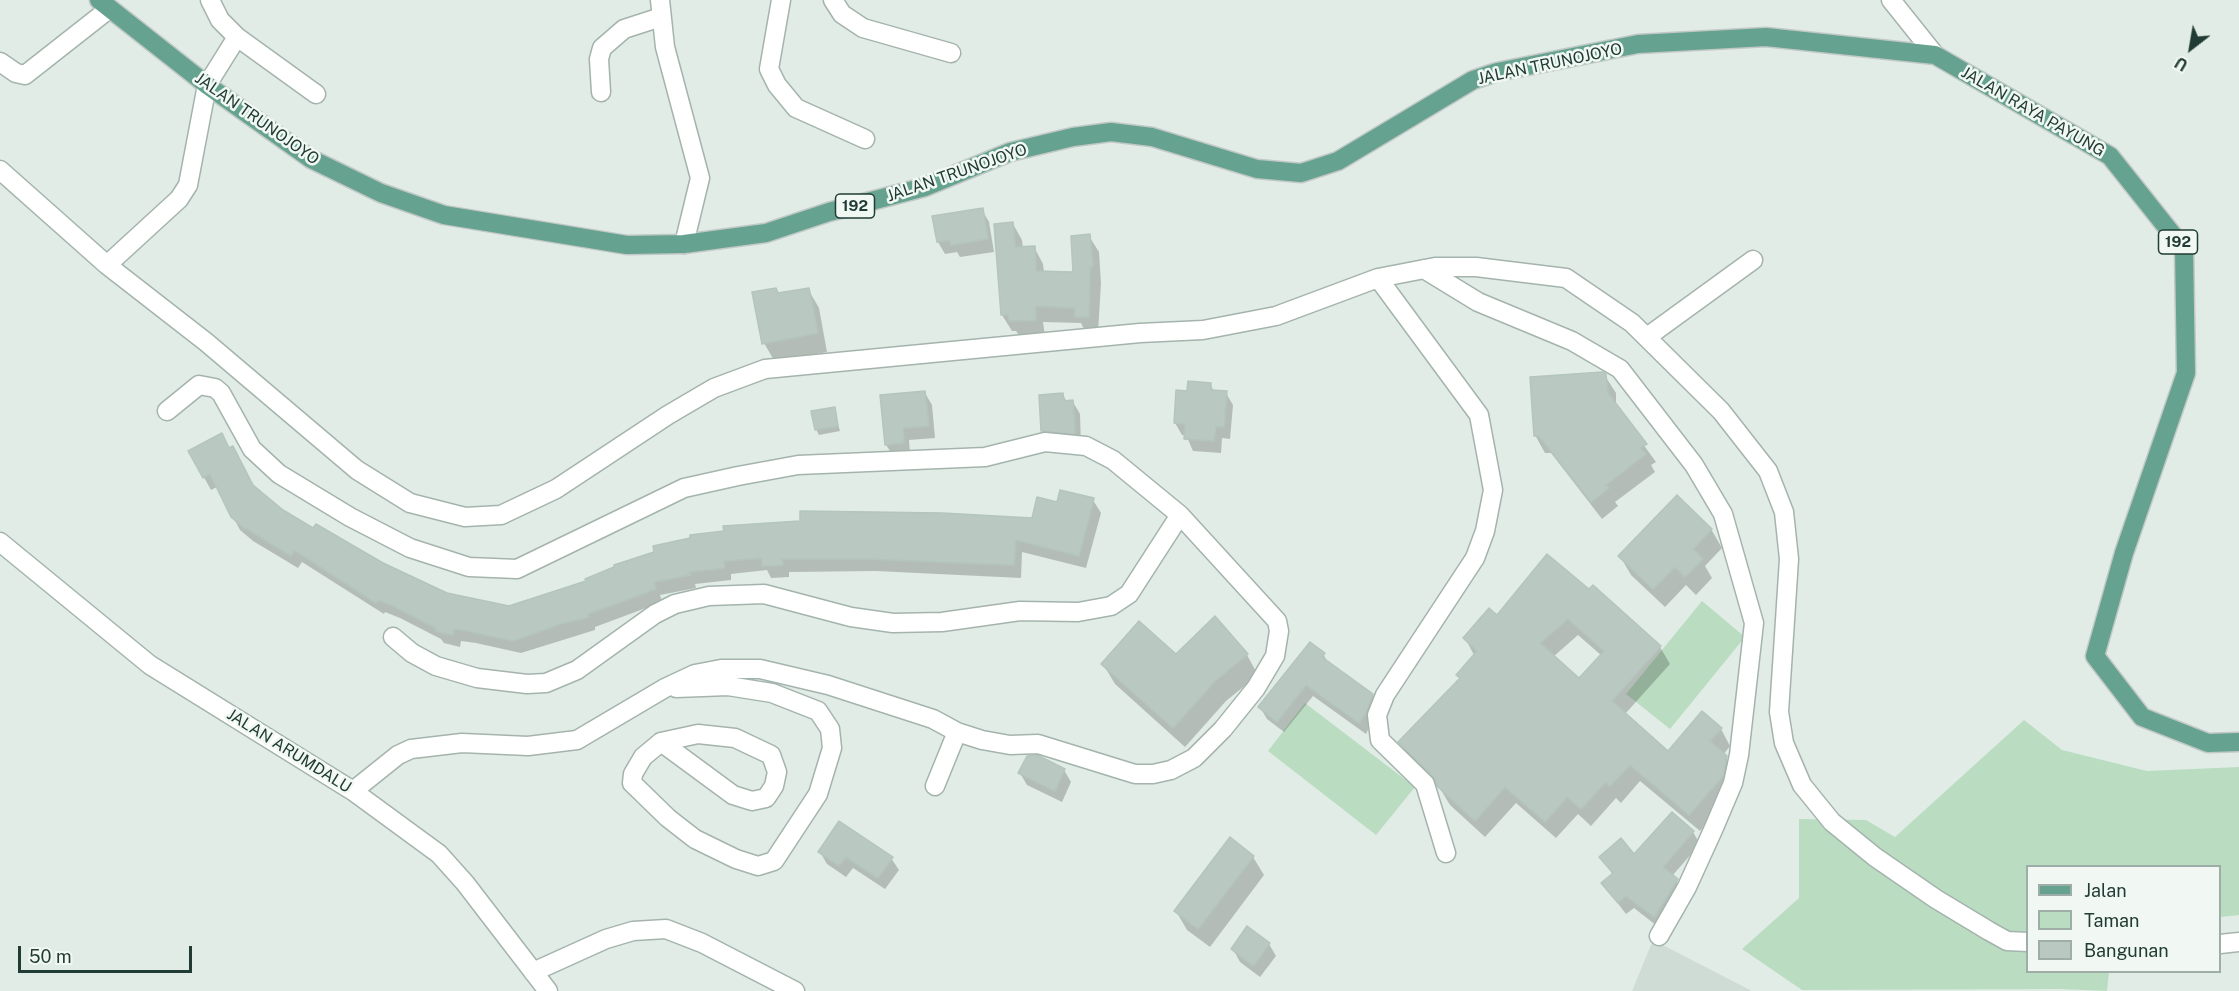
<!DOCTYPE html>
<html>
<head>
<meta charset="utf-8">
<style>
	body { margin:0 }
	#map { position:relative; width:2239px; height:991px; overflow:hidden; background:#e1ece6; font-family:"Public Sans",sans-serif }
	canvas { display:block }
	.legend { position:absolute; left:2026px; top:865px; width:195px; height:108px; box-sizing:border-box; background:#f1f8f4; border:2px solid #9eada7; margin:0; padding:8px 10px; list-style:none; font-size:18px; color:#213c34 }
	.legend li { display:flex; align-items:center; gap:12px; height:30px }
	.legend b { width:30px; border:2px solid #9eada7 }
	.north { position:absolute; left:2161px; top:18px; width:60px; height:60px; -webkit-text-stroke:4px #f1f8f4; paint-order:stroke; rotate:211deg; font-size:16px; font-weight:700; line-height:24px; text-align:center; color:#213c34 }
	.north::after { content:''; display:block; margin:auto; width:21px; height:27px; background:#213c34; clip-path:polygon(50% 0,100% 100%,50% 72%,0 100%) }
	.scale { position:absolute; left:18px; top:946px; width:174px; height:27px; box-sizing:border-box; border:3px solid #213c34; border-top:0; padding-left:8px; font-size:18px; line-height:21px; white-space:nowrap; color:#213c34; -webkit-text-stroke:4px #f1f8f4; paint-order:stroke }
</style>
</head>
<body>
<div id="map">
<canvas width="2239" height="991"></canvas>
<ul class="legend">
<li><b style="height:8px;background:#65a28f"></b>Jalan</li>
<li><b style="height:16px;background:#baddc1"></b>Taman</li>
<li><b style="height:16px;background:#b9c9c2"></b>Bangunan</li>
</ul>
<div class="north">U</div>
<div class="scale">50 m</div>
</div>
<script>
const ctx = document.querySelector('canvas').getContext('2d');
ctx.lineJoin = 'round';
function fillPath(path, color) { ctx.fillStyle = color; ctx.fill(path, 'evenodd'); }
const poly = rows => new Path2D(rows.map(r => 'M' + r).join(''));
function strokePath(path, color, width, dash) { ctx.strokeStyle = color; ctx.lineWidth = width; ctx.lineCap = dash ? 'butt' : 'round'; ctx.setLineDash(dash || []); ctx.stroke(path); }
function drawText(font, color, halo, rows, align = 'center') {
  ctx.font = font + ' "Public Sans",sans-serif'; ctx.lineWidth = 5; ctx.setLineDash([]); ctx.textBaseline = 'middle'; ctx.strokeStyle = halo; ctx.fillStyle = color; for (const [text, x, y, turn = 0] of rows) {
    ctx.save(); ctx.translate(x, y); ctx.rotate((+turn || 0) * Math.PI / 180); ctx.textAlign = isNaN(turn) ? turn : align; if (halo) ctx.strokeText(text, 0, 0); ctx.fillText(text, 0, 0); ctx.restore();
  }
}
const built = poly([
	[1653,940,1752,991,1632,991]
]);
const green = poly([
	[1702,601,1745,637,1670,729,1626,694],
	[1305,703,1415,787,1376,835,1268,751],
	[2024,720,2062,750,2147,771,2239,767,2239,915,2220,917,2220,866,2028,866,2028,972,2109,972,2107,991,2059,989,1802,990,1742,949,1799,898,1799,819,1866,820,1895,837]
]);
const shadow = poly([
	[982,210,989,222,994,252,960,257,957,252,945,254,938,242],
	[1013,224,1022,240,1023,248,1034,247,1043,264,1044,272,1074,273,1089,236,1099,252,1101,283,1098,333,1086,333,1081,323,1043,322,1045,336,1020,337,1016,331,1012,331,1002,315],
	[808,289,819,308,827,352,775,362,764,343,779,294],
	[1605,376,1616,393,1616,407,1656,462,1651,465,1655,472,1615,502,1618,506,1602,519,1551,453,1545,453,1535,435],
	[1210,385,1215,392,1226,393,1233,405,1230,439,1222,438,1221,453,1193,451,1186,435,1182,435,1175,423,1188,392],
	[925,393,932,405,935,438,909,440,910,455,894,457,886,445],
	[1063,395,1067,402,1073,402,1080,414,1081,445,1050,443,1043,431],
	[834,409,840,431,819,435,816,429],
	[190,452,253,487,282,511,314,530,382,564,447,595,509,608,588,582,616,568,1033,520,1058,504,1093,500,1101,513,1086,568,1022,552,1021,578,876,571,789,572,789,577,771,578,767,570,731,574,731,580,695,584,696,588,660,595,662,602,595,627,595,630,521,653,476,643,461,641,460,647,444,643,441,639,400,618,385,612,384,614,302,562,298,568,253,541,240,530,217,487,211,490],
	[1711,529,1722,548,1705,566,1712,578,1696,595,1686,585,1665,607,1631,575,1620,556],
	[1594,587,1660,647,1670,664,1625,714,1668,753,1721,729,1730,746,1723,755,1736,774,1732,793,1700,831,1640,781,1621,803,1616,798,1591,826,1578,814,1556,838,1516,803,1485,837,1450,805,1441,790,1410,760,1400,742,1461,680,1457,675,1474,655,1465,638,1497,617,1589,591],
	[1578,635,1602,656,1580,681,1553,657],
	[1323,654,1329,664,1372,695,1379,707,1366,734,1313,696,1284,732,1267,719,1260,707],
	[1247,655,1258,675,1226,701,1185,747,1115,684,1103,664,1176,656],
	[1064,770,1071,782,1062,802,1027,785,1020,773],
	[1693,832,1700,844,1672,876,1684,892,1661,929,1634,908,1626,914,1603,884,1613,875,1601,857,1634,856],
	[820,852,891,858,899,870,885,889,853,868,846,877,827,864],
	[1253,857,1264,875,1210,947,1187,930,1176,911],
	[1269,944,1276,956,1260,977,1240,962,1233,949]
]);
const building = poly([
	[983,208,988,239,951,245,950,240,937,242,932,216,983,208],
	[1013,222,1015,247,1035,246,1036,271,1073,272,1071,236,1090,234,1093,267,1090,267,1089,317,1075,317,1075,308,1035,306,1036,320,1009,321,1008,315,1001,315,994,224,1013,222],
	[776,288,778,293,809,288,818,333,762,344,752,292,776,288],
	[1603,372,1606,374,1608,393,1647,444,1640,448,1646,454,1606,485,1609,488,1591,502,1539,436,1534,436,1530,377,1603,372],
	[1188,381,1211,383,1211,390,1227,391,1224,427,1216,426,1214,441,1184,439,1185,424,1174,423,1176,390,1187,391,1188,381],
	[925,391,929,426,903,428,904,443,885,445,880,395,925,391],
	[1063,393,1064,401,1073,400,1075,434,1041,431,1039,395,1063,393],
	[835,407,838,426,815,430,811,411,835,407],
	[222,433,229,448,233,446,253,485,283,510,313,528,316,524,383,563,447,593,509,606,586,581,585,579,614,567,614,565,654,552,653,546,690,538,690,535,724,531,723,526,800,521,800,511,942,513,1032,518,1037,497,1057,502,1060,490,1094,498,1079,556,1016,540,1014,565,868,559,782,559,783,565,762,566,762,558,724,561,725,568,689,572,690,575,654,582,656,589,588,614,589,617,560,624,513,641,467,631,454,629,453,635,435,631,436,628,391,605,378,600,376,603,294,550,291,556,246,528,245,529,231,517,210,474,203,478,188,451,222,433],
	[1677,495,1712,529,1693,549,1703,559,1685,577,1675,567,1653,589,1618,556,1677,495],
	[1547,554,1589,589,1593,585,1661,646,1612,701,1668,751,1702,711,1722,728,1710,741,1727,756,1723,776,1689,815,1630,765,1610,786,1606,782,1581,809,1567,797,1545,822,1505,787,1475,821,1438,787,1433,776,1398,742,1460,678,1456,675,1477,651,1463,638,1489,608,1497,615,1547,554],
	[1568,619,1604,651,1579,678,1540,643,1568,619],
	[1215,616,1248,654,1215,681,1173,728,1101,664,1139,621,1176,654,1215,616],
	[1310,642,1325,653,1322,657,1373,694,1366,713,1359,723,1306,685,1277,722,1258,707,1310,642],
	[1037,755,1065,769,1055,791,1018,773,1027,756,1037,755],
	[1672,812,1694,831,1663,867,1678,879,1654,917,1626,896,1618,903,1601,883,1613,873,1599,857,1621,838,1634,854,1672,812],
	[839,821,893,857,878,878,846,857,839,866,818,852,839,821],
	[1230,837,1254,856,1198,929,1174,911,1230,837],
	[1247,926,1270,943,1253,966,1231,949,1247,926]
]);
const minor = poly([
	[210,0,220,20,237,37,316,94],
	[660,0,665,47,700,178,684,244],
	[781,0,769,69,777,85,796,108,865,139],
	[833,0,842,14,863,28,951,53],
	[1891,0,1935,55],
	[0,62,16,73,25,75,109,9],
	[601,92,599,59,602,48,624,29,661,17],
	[0,170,107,265,206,342,357,470,410,503,465,517,501,515,556,489,668,415,714,388,765,369,1140,333,1203,330,1276,316,1378,278,1435,267,1476,267,1566,278,1632,323,1721,411,1768,471,1784,512,1789,559,1779,712,1784,743,1802,785,1832,822,1875,857,1936,899,1989,931,2007,941,2028,942],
	[107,265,179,199,188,185,207,85,237,37],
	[1424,269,1478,302,1572,341,1620,369,1694,465,1723,514,1754,623,1739,755,1733,783,1713,830,1687,887,1659,936],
	[1378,278,1479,415,1493,490,1485,531,1475,558,1385,695,1377,715,1380,740,1425,784,1446,853],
	[1647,337,1753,260],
	[167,411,199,385,215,388,221,393,252,449,279,474,350,517,410,548,469,567,517,569,684,488,738,476,798,465,985,457,1045,442,1086,446,1113,460,1180,515,1277,621,1279,631,1275,656,1256,688,1223,729,1194,758,1171,770,1153,774,1135,774,1038,744,1010,745,982,740,957,732,933,719,828,685,760,669,721,669,695,674,665,688,577,740,528,746,462,743,411,749,398,755,353,791],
	[0,542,150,665,353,791,439,854,465,883,548,991],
	[393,637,412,653,436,666,477,678,527,684,546,683,577,670,655,614,675,604,709,596,764,594,851,617,893,623,942,622,1020,611,1078,612,1111,606,1129,594,1180,515],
	[661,742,733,795,752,801,766,798,774,786,777,772,771,755,735,738,698,734,661,742,643,757,633,774,632,783,668,818,695,839,736,859,758,866,774,861,818,794,832,748,830,729,818,711,772,693,728,686,676,688],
	[935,786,957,732],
	[2220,944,2239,942],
	[533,972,606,939,633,931,666,929,702,943,795,991]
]);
const major = poly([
	[99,0,207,85,311,159,381,193,444,215,627,245,684,244,766,233,829,212,925,187,1010,152,1073,137,1111,132,1152,137,1257,169,1301,173,1338,161,1473,80,1497,72,1638,44,1766,37,1935,55,2110,156,2184,249,2186,373,2124,553,2095,656,2142,717,2208,743,2239,742]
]);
const shields = [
	[855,206,39],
	[2178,242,39]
];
const shieldNames = [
	["192",855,206],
	["192",2178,242]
];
const streetNames = [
	["JALAN TRUNOJOYO",1550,64,-12],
	["JALAN RAYA PAYUNG",2033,112,30],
	["JALAN TRUNOJOYO",257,119,35],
	["JALAN TRUNOJOYO",957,173,-19],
	["JALAN ARUMDALU",289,751,32]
];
fillPath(built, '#cfdcd5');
fillPath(green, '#baddc1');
fillPath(shadow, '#0003');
fillPath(building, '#b9c9c2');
strokePath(building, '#b3c5bd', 1.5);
strokePath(minor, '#a4b4ad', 21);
strokePath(major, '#c1c8c6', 21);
strokePath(minor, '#fff', 18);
strokePath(major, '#65a28f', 18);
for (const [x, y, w] of shields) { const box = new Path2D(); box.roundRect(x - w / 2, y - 12, w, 24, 4.5); ctx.fillStyle = '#f1f8f4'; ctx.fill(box); strokePath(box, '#213c34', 1.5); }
drawText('bold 15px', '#213c34', null, shieldNames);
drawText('16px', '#213c34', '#f1f8f4', streetNames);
</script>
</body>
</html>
